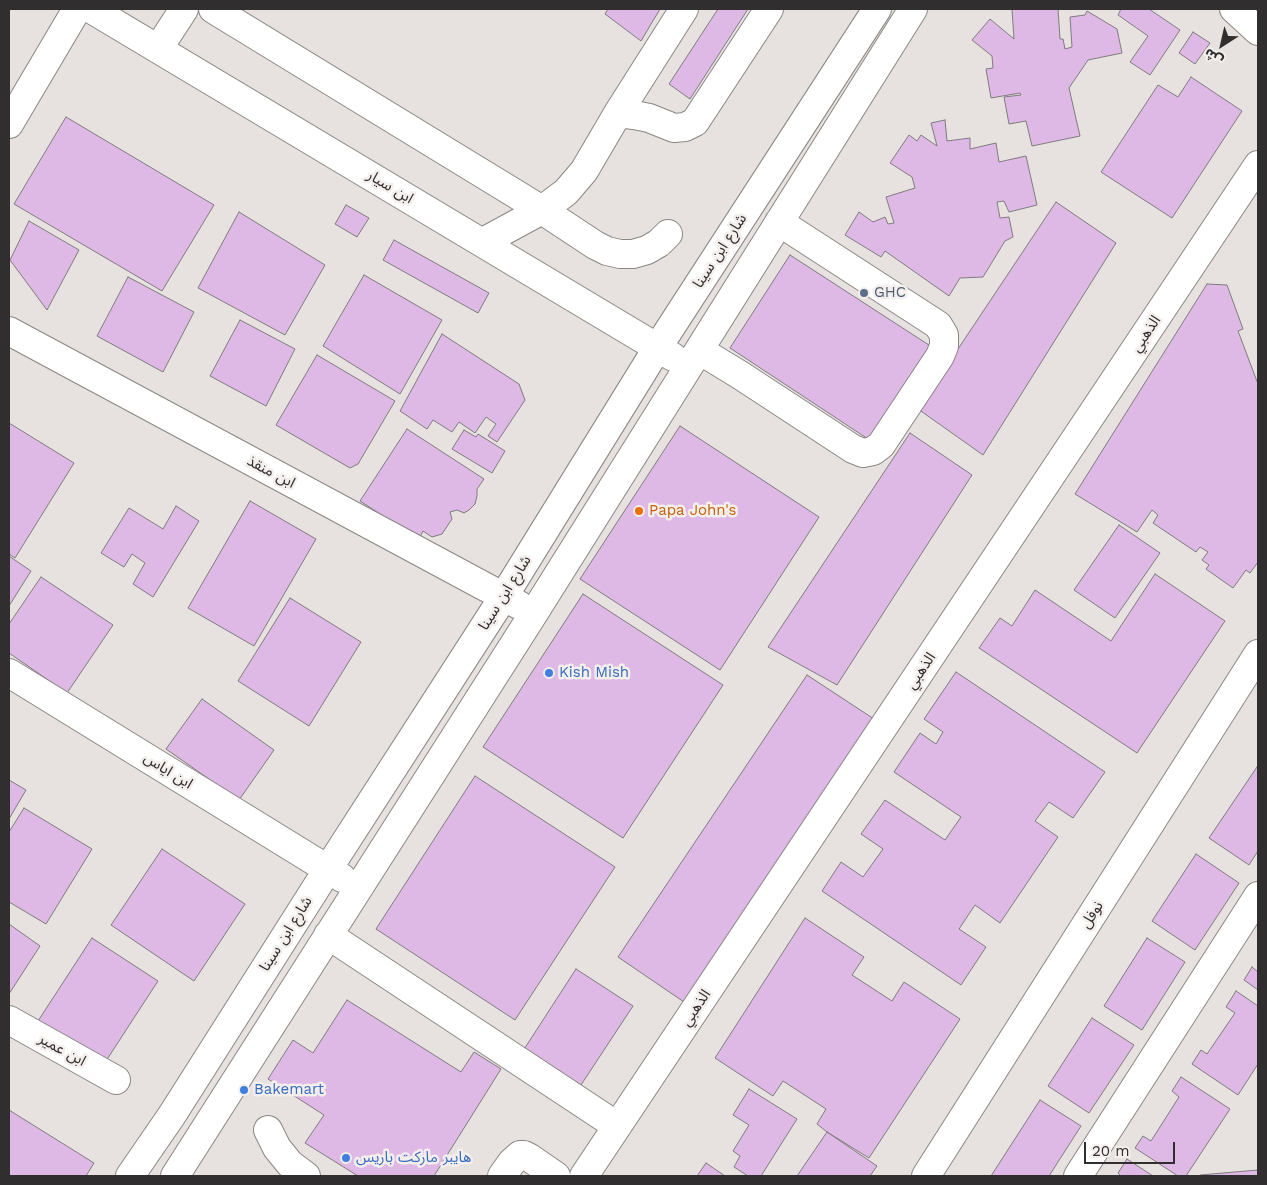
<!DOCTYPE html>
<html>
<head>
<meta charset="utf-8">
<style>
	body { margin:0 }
	#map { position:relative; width:1267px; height:1185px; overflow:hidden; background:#e7e2e0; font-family:"Work Sans","Noto Sans Arabic",sans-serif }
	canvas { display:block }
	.frame { position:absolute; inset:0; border:10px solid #302e2e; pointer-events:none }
	.north { position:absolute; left:1197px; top:20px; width:50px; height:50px; -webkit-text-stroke:4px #f4efed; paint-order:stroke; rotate:215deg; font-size:14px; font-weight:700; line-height:20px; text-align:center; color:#302e2e }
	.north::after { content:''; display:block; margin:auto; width:18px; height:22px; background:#302e2e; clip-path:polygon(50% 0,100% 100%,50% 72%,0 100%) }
	.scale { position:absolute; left:1084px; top:1142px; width:91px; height:22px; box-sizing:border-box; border:2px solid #302e2e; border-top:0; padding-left:6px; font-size:15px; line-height:18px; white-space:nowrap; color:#302e2e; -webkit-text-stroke:4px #f4efed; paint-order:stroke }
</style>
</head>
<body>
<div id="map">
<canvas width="1267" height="1185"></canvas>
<div class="frame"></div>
<div class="north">ش</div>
<div class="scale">20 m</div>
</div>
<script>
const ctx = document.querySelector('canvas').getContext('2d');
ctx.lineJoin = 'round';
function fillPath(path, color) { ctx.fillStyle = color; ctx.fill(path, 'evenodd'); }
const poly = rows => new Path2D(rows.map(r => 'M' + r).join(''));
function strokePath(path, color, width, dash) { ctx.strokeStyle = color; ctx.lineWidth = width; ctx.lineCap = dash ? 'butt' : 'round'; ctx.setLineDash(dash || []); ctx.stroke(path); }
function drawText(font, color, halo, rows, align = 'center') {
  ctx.font = font + ' "Work Sans","Noto Sans Arabic",sans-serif'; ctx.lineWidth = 5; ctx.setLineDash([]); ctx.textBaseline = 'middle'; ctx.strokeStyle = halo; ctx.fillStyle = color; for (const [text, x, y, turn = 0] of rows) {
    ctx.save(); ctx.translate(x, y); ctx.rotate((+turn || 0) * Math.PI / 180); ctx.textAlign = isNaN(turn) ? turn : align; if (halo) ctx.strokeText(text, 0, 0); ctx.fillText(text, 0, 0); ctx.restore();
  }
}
const building = poly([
	[608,9,660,9,641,41,605,14,608,9],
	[718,9,748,9,690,99,669,84,718,9],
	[1012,9,1058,9,1060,39,1063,39,1065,49,1072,47,1070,17,1085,15,1087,11,1117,29,1122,53,1088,60,1069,88,1080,136,1032,146,1026,121,1009,124,1004,97,1021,95,1020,93,991,98,986,69,993,68,992,56,972,40,990,19,1014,39,1012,9],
	[1121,9,1149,9,1180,30,1150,75,1130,62,1148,36,1118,15,1121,9],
	[1193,32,1210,43,1195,64,1179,53,1193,32],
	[1191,77,1242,111,1172,218,1101,172,1158,85,1178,97,1191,77],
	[66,117,214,205,162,291,14,204,66,117],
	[945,120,947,141,970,138,970,149,996,143,999,162,1026,156,1037,205,1009,212,1004,201,997,202,1000,218,1009,217,1013,237,1005,241,983,277,960,278,949,296,885,251,881,257,845,235,859,212,873,222,885,217,888,224,894,223,886,197,915,188,912,177,890,163,909,135,917,141,921,135,937,146,931,123,945,120],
	[1056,202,1116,243,983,455,918,409,1056,202],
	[346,205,369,218,357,237,335,224,346,205],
	[239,212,325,265,285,335,198,288,239,212],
	[29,221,79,250,47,310,10,260,29,221],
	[394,240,489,293,478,313,383,260,394,240],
	[790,255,932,347,871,441,730,348,790,255],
	[364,275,442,320,400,394,323,346,364,275],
	[128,277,194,312,163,372,97,336,128,277],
	[1207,284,1227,285,1243,329,1238,331,1258,384,1258,562,1250,573,1246,570,1233,588,1206,569,1209,565,1202,560,1208,552,1200,547,1196,552,1153,523,1158,515,1152,510,1137,532,1075,494,1207,284],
	[240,320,295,349,266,406,210,376,240,320],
	[442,334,519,384,525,400,497,442,488,436,496,424,486,417,475,433,459,422,452,432,433,420,427,429,400,411,442,334],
	[317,355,395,401,358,464,350,468,276,425,317,355],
	[9,423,74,463,15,558,9,554,9,423],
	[680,426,819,517,720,670,580,579,680,426],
	[407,429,484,479,477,489,477,496,475,504,469,510,464,513,457,510,450,512,452,519,442,534,432,537,423,531,419,539,360,501,407,429],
	[464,430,476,437,478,434,505,451,492,473,452,449,464,430],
	[910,433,972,475,837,685,768,647,910,433],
	[250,501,316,539,254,646,188,608,250,501],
	[176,506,199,521,153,597,133,584,145,563,132,554,124,567,101,553,129,508,163,529,176,506],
	[1119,525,1160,553,1115,618,1074,590,1119,525],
	[9,556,31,571,9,606,9,556],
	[1155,574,1225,621,1137,753,979,648,1000,618,1012,626,1035,590,1111,641,1155,574],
	[41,577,113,625,67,693,9,653,9,624,41,577],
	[583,594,723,685,623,838,483,747,583,594],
	[290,598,361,642,309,726,238,681,290,598],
	[956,672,1105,772,1073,818,1049,802,1035,821,1058,837,1000,923,975,905,959,929,986,947,961,985,822,891,841,862,863,877,883,849,861,834,885,800,945,840,961,817,894,772,920,733,936,744,943,732,924,719,956,672],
	[807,675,874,719,684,1002,618,957,807,675],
	[202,699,274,750,239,800,166,749,202,699],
	[1257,767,1258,768,1258,851,1249,865,1209,838,1257,767],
	[475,776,615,867,515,1020,376,929,475,776],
	[9,780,26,790,9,819,9,780],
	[24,808,92,849,46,924,9,902,9,832,24,808],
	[162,849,245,904,194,981,111,925,162,849],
	[1196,854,1239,883,1195,950,1152,921,1196,854],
	[805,918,864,957,852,975,892,1001,904,982,960,1019,869,1158,827,1132,817,1124,826,1109,783,1081,773,1096,715,1058,805,918],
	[9,924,40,946,9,994,9,924],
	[92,938,158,981,104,1064,38,1021,92,938],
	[1147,938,1185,962,1142,1030,1104,1006,1147,938],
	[1252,967,1258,972,1258,990,1244,980,1252,967],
	[576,969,633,1006,577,1091,521,1054,576,969],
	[1236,991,1258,1006,1258,1064,1238,1095,1192,1064,1201,1050,1207,1054,1235,1013,1226,1007,1236,991],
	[347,1000,461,1072,474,1052,501,1069,434,1176,358,1176,305,1143,324,1115,268,1079,293,1040,313,1053,347,1000],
	[1092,1018,1134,1045,1089,1113,1048,1086,1092,1018],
	[1181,1077,1230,1109,1186,1176,1178,1176,1135,1148,1143,1136,1151,1141,1179,1097,1172,1091,1181,1077],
	[749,1089,797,1119,761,1176,748,1176,734,1167,740,1156,733,1151,749,1125,733,1115,749,1089],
	[1040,1100,1081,1126,1049,1176,991,1176,1040,1100],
	[9,1110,94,1163,86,1176,9,1176,9,1110],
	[827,1132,877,1166,870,1176,797,1176,827,1132],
	[1127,1159,1153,1176,1119,1176,1120,1175,1118,1173,1127,1159],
	[706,1163,725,1176,697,1176,706,1163],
	[1258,1170,1258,1176,1201,1176,1200,1175,1258,1170]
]);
const minor = poly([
	[91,9,673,357],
	[213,9,542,210,595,245,607,251,620,254,633,254,647,250,659,243,668,234],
	[1234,9,1258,31],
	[158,49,184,9],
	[618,113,634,115,649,118,674,128,685,127,695,122,769,9],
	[9,124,77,9],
	[483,242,542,210,566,192,584,171,618,113,684,9],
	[9,331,519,605],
	[699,350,740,375,853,449,863,453,873,451,881,445,940,356,944,346,944,335,938,325,779,222],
	[9,673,342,878],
	[328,935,617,1126],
	[9,1020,116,1080],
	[268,1130,277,1148,290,1164,306,1176],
	[130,1176,172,1115,328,869,504,596,658,347,877,9],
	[175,1176,534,613,913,9],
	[502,1176,512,1162,520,1155,524,1155,530,1158,556,1176],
	[584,1176,1258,165],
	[926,1176,1258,654],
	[1078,1176,1258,896]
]);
const markers = [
	[864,293,5,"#5c6f8a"],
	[639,511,5,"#e8710a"],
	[549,673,5,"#3f7fe0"],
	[244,1090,5,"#3f7fe0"],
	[346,1158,5,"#3f7fe0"]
];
const streetNames = [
	["ابن سيار",390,187,31],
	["شارع ابن سينا",720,251,-57],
	["الذهبي",1146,334,-56],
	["ابن منقذ",271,472,28],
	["شارع ابن سينا",505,593,-58],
	["الذهبي",921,671,-56],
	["ابن اياس",168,771,32],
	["نوفل",1092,915,-58],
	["شارع ابن سينا",286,934,-58],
	["الذهبي",696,1008,-56],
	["ابن عمير",62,1050,29]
];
const serviceNames = [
	["GHC",874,293]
];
const foodNames = [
	["Papa John's",649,511]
];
const shopNames = [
	["Kish Mish",559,673],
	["Bakemart",254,1090],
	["هايبر ماركت باريس",356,1158]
];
fillPath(building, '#deb9e5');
strokePath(building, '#7e7b7e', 1);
strokePath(minor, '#8a8684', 30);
strokePath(minor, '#fff', 28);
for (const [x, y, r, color] of markers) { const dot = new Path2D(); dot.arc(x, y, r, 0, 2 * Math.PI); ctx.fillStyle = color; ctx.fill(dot); strokePath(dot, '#f4efed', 2); }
drawText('15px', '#302e2e', '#f4efed', streetNames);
drawText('15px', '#4e5e75', '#f4efed', serviceNames, 'left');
drawText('15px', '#c56008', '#f4efed', foodNames, 'left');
drawText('15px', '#366cbe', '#f4efed', shopNames, 'left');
</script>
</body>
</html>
